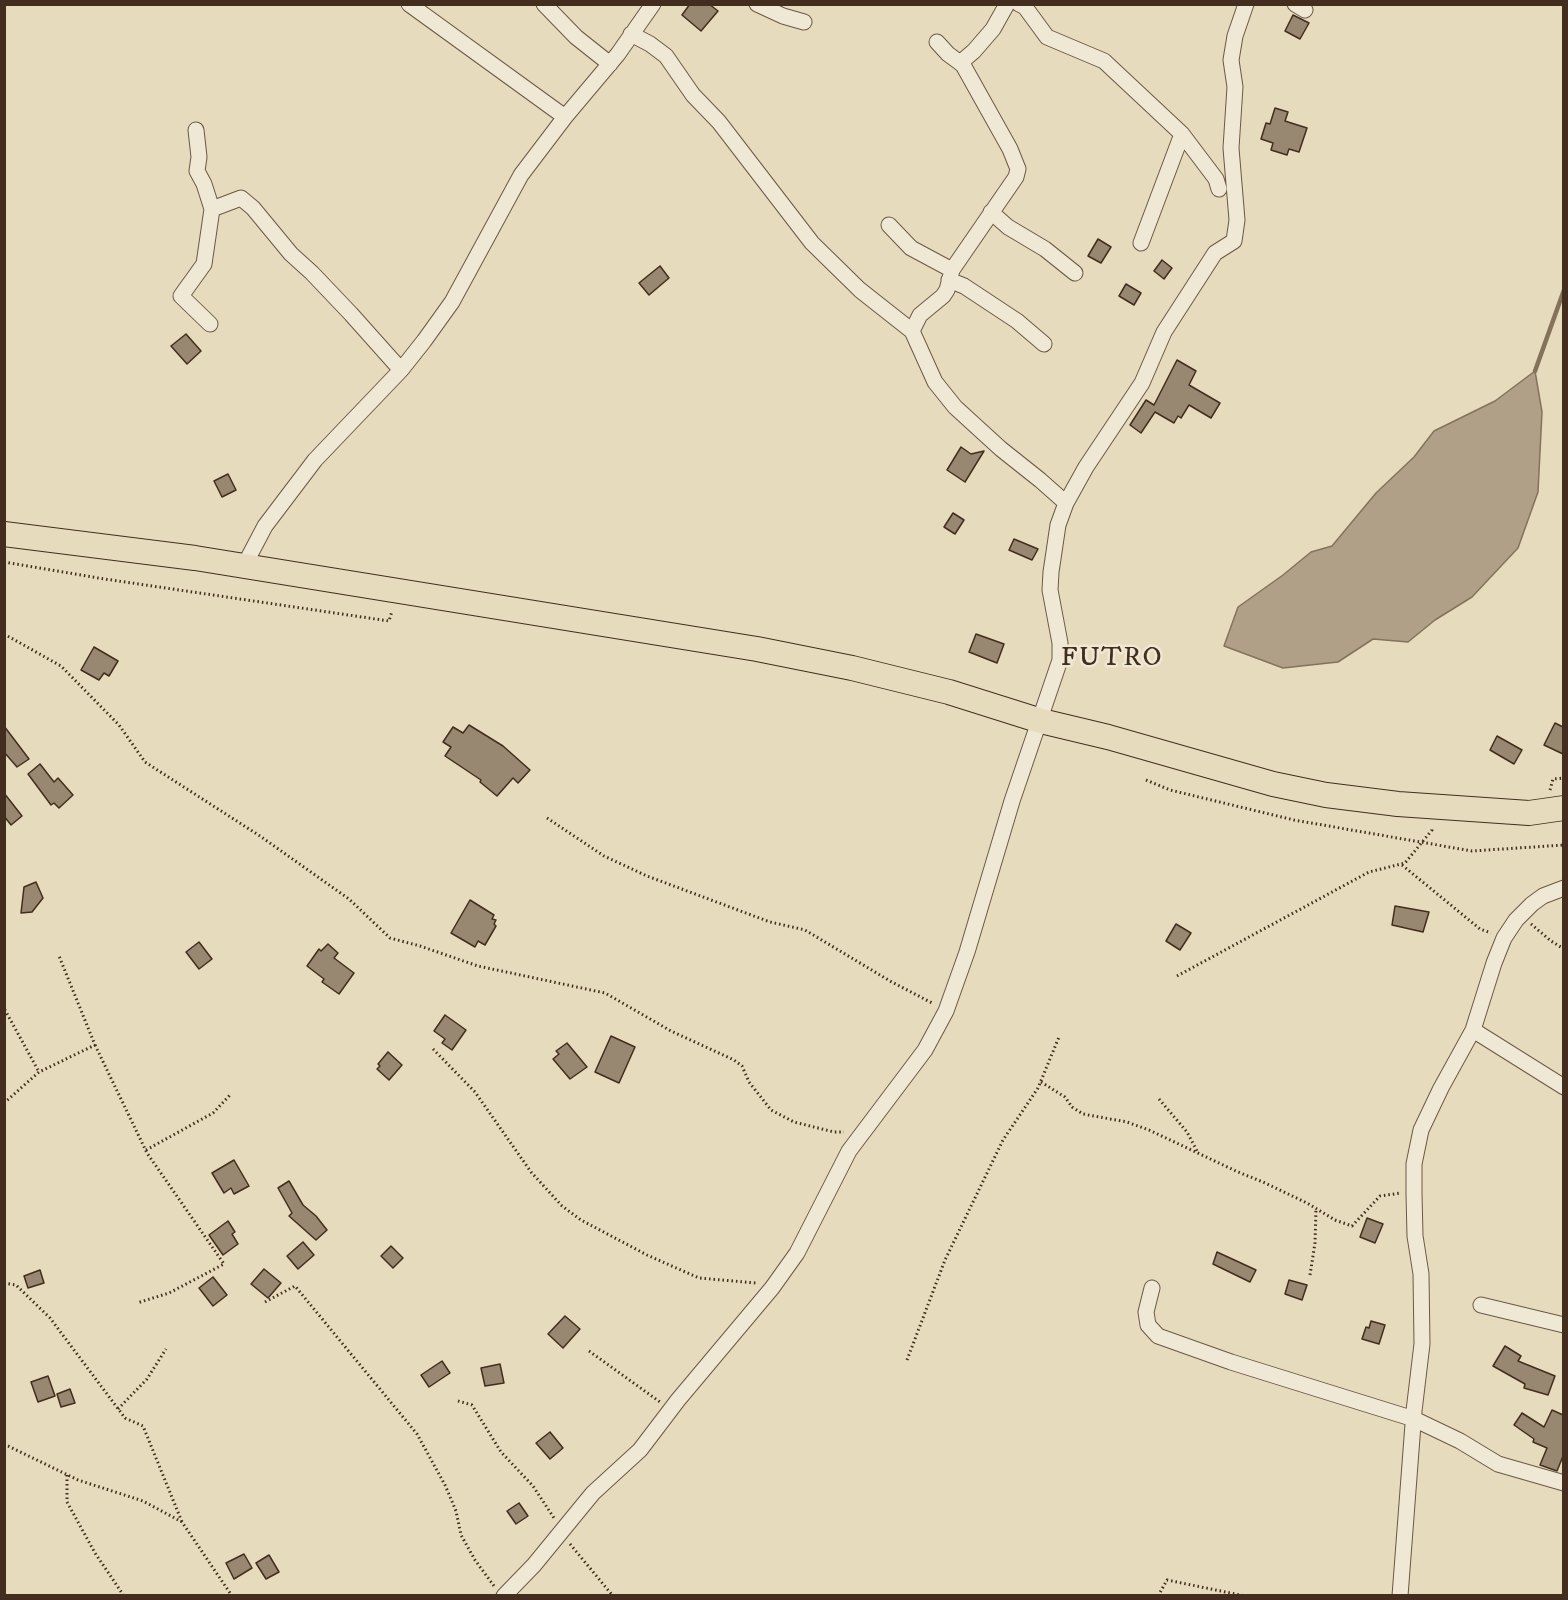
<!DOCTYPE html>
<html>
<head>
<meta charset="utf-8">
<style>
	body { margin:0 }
	#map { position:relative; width:1568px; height:1600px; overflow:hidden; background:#e7dbbd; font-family:"IM FELL DW Pica",serif }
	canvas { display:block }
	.frame { position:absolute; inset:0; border:6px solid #432d1f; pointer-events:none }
</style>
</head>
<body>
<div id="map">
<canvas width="1568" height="1600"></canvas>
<div class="frame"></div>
</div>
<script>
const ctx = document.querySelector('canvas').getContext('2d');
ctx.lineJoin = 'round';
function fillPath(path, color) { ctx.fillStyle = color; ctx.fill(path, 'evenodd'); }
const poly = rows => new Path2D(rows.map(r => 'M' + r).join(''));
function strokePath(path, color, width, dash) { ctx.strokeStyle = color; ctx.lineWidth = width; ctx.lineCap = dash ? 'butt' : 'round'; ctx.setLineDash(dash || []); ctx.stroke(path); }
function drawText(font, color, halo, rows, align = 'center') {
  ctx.font = font + ' "IM FELL DW Pica",serif'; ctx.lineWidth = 5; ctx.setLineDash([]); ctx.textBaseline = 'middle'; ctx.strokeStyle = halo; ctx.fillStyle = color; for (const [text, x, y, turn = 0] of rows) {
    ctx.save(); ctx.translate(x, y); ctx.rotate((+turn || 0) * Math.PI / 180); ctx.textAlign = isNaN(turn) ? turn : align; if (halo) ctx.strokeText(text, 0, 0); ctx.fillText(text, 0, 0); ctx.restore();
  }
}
const water = poly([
	[1535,371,1542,412,1538,492,1518,548,1472,597,1435,620,1408,642,1373,639,1338,662,1283,668,1224,646,1238,607,1283,575,1311,552,1332,546,1376,493,1414,457,1434,431,1495,401,1535,371]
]);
const stream = poly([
	[1535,371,1564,290]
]);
const building = poly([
	[690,4,709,4,718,11,701,31,682,15,690,4],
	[1293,15,1309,23,1300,39,1285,31,1293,15],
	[1275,108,1288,112,1285,121,1307,128,1299,152,1289,149,1287,155,1271,150,1273,143,1261,139,1266,123,1270,124,1275,108],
	[1098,239,1111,247,1101,263,1088,256,1098,239],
	[1162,260,1172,268,1164,279,1154,271,1162,260],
	[660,266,669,278,649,295,639,283,660,266],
	[1126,284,1141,293,1134,305,1119,296,1126,284],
	[186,334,201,351,187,364,171,346,186,334],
	[1177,360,1196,371,1189,385,1220,403,1211,418,1189,405,1181,418,1178,416,1174,423,1155,412,1141,433,1130,425,1146,400,1154,405,1177,360],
	[961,447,971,454,984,451,965,482,947,470,961,447],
	[228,474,236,490,222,497,214,481,228,474],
	[953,513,964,520,955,534,944,527,953,513],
	[1014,539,1038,549,1032,560,1009,550,1014,539],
	[976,634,1004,644,997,663,969,652,976,634],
	[94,647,118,661,109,676,104,673,99,680,81,670,94,647],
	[1555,723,1563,727,1563,754,1544,745,1555,723],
	[469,725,503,746,530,770,518,783,513,778,497,796,480,782,481,780,445,756,451,747,443,742,453,727,463,733,469,725],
	[4,726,29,759,17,767,4,752,4,726],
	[1497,736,1522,750,1514,764,1490,750,1497,736],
	[40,764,54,782,58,778,73,795,59,808,54,803,51,805,28,774,40,764],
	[4,793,22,816,11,825,4,816,4,793],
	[36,882,43,898,32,912,21,913,24,887,36,882],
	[470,900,494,915,492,919,496,920,494,924,496,926,485,945,478,941,475,947,451,933,470,900],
	[1395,906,1429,912,1423,932,1392,925,1395,906],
	[1176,924,1191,933,1180,950,1166,941,1176,924],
	[199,942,212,959,199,969,186,952,199,942],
	[328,944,338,953,334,958,354,973,339,994,322,982,324,979,307,966,319,949,321,951,328,944],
	[445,1015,466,1030,452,1050,442,1043,445,1039,434,1031,445,1015],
	[611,1036,635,1047,619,1083,595,1072,611,1036],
	[567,1043,587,1067,570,1079,553,1059,559,1054,556,1051,567,1043],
	[388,1052,402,1065,389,1080,377,1069,380,1066,378,1064,388,1052],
	[234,1160,249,1186,234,1194,231,1188,224,1193,212,1173,234,1160],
	[289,1181,303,1205,316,1216,327,1230,316,1240,289,1216,292,1213,278,1188,289,1181],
	[1367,1218,1383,1224,1375,1243,1360,1237,1367,1218],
	[228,1221,235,1232,232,1234,238,1244,223,1255,209,1235,228,1221],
	[303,1242,314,1255,298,1269,287,1256,303,1242],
	[391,1246,403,1258,393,1268,381,1256,391,1246],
	[1217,1252,1256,1270,1250,1282,1213,1264,1217,1252],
	[264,1269,281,1283,268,1298,251,1284,264,1269],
	[40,1270,44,1283,28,1288,24,1276,40,1270],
	[213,1277,227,1295,213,1306,199,1288,213,1277],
	[1289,1280,1307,1285,1302,1300,1285,1294,1289,1280],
	[565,1316,580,1329,563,1348,548,1334,565,1316],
	[1371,1321,1385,1325,1379,1344,1362,1339,1366,1327,1369,1328,1371,1321],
	[1505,1346,1521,1356,1518,1361,1555,1376,1548,1395,1524,1388,1525,1384,1493,1366,1505,1346],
	[442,1361,450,1373,429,1387,421,1375,442,1361],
	[500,1364,504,1383,485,1386,481,1368,500,1364],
	[48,1376,55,1396,38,1402,31,1382,48,1376],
	[70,1389,75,1403,61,1407,57,1394,70,1389],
	[1552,1410,1563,1415,1563,1456,1557,1471,1540,1465,1547,1448,1533,1442,1534,1439,1514,1425,1522,1413,1544,1427,1552,1410],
	[550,1432,563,1448,550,1459,536,1443,550,1432],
	[519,1503,528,1516,516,1524,507,1511,519,1503],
	[244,1554,252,1568,234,1579,226,1563,244,1554],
	[269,1555,279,1572,266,1579,256,1563,269,1555]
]);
const path = poly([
	[4,562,98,578,389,621,392,611],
	[4,634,61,666,119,725,145,762,260,836,349,899,390,938,420,946,478,966,605,993,671,1031,734,1060,742,1066,749,1082,771,1110,794,1122,834,1132,844,1132],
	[4,718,6,719],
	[1146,780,1170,790,1294,820,1472,851,1564,845],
	[1550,790,1553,779,1564,778],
	[547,818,604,856,647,876,770,922,805,930,890,981,934,1004],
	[1402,865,1480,929,1491,933],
	[1531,924,1551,941,1564,949],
	[1177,976,1369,872,1405,863,1432,830,1432,827],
	[4,1005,5,1010,39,1072],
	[95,1045,147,1153,224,1264,169,1293,137,1303],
	[433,1049,475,1092,531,1172,562,1206,581,1220,647,1255,699,1278,756,1283],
	[1041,1082,1065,1097,1072,1107,1083,1114,1127,1122,1149,1130,1238,1172,1263,1182,1307,1203,1335,1220,1352,1226,1380,1196,1401,1193],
	[1159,1099,1187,1132,1197,1151],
	[4,1103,39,1072,95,1045,59,956],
	[146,1150,213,1113,230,1095],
	[1310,1275,1315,1243,1316,1209],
	[4,1283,16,1285,50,1318,125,1418,143,1426,182,1522],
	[265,1302,295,1286,417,1434,445,1485,456,1511,461,1535,475,1560,494,1586],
	[589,1351,660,1402],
	[907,1360,945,1260,1003,1140,1038,1088,1059,1037],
	[458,1401,472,1405,501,1452,533,1486,554,1518],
	[118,1409,147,1379,166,1349],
	[4,1444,78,1480,143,1501,182,1522,232,1596],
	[67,1475,67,1502,95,1553,124,1596],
	[570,1544,613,1596],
	[1158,1596,1167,1580,1245,1596]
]);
const street = poly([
	[409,4,565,117],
	[544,4,576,37,610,64],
	[757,4,783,16,804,22],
	[1019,4,1025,7,1047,37,1104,61,1182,134,1216,179,1219,189],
	[1295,4,1305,10],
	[631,34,650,44,666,56,693,95,719,122,812,243,860,290,912,331,935,382,955,407,1001,449,1040,480,1066,503],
	[960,63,974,51,993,29,1007,4],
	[196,130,199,157,197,171,204,184,212,209,204,264,181,296,210,324],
	[212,209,241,198,253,208,291,254,312,273,351,314,401,370],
	[991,212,1008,227,1045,249,1075,273],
	[889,225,911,248,952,270],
	[1141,243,1182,134],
	[949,280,964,286,1017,321,1044,344],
	[912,331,920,315,943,296,947,290,952,270,1016,177,1018,169,1010,149,963,65,948,54,937,42],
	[244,566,265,526,315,460,401,370,424,341,452,302,521,175,565,117,618,54,653,4],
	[1473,1030,1564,1087],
	[1152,1288,1146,1312,1148,1325,1158,1336,1231,1362,1414,1419,1460,1441,1498,1464,1564,1483],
	[1481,1305,1564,1325],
	[504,1596,534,1565,593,1493,640,1450,678,1400,772,1288,797,1253,849,1151,925,1050,946,1011,967,952,1012,801,1060,660,1060,643,1050,590,1051,572,1058,525,1066,503,1086,467,1142,383,1164,332,1215,253,1234,241,1237,220,1231,148,1235,87,1231,60,1235,36,1246,4],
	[1400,1596,1414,1411,1422,1344,1421,1274,1415,1236,1414,1193,1414,1164,1421,1130,1441,1088,1473,1030,1494,963,1504,938,1516,920,1532,904,1543,896,1564,888]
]);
const primary = poly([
	[4,534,195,558,757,649,852,668,949,692,1041,721,1108,737,1273,784,1326,795,1398,804,1529,813,1564,808]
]);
const quarterNames = [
	["FUTRO",1112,659]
];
fillPath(water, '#afa087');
strokePath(water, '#84725d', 1.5);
strokePath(stream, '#84725d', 4.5);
fillPath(building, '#988771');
strokePath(building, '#432d1f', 1.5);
strokePath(street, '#6c5846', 17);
strokePath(primary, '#432d1f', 26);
strokePath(path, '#432d1f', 3, [1.5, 3]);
strokePath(street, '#efe8d4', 15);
strokePath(primary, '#e7dbbd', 24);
ctx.letterSpacing = '1.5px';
drawText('27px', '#432d1f', '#efe8d4', quarterNames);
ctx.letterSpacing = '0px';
</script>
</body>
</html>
